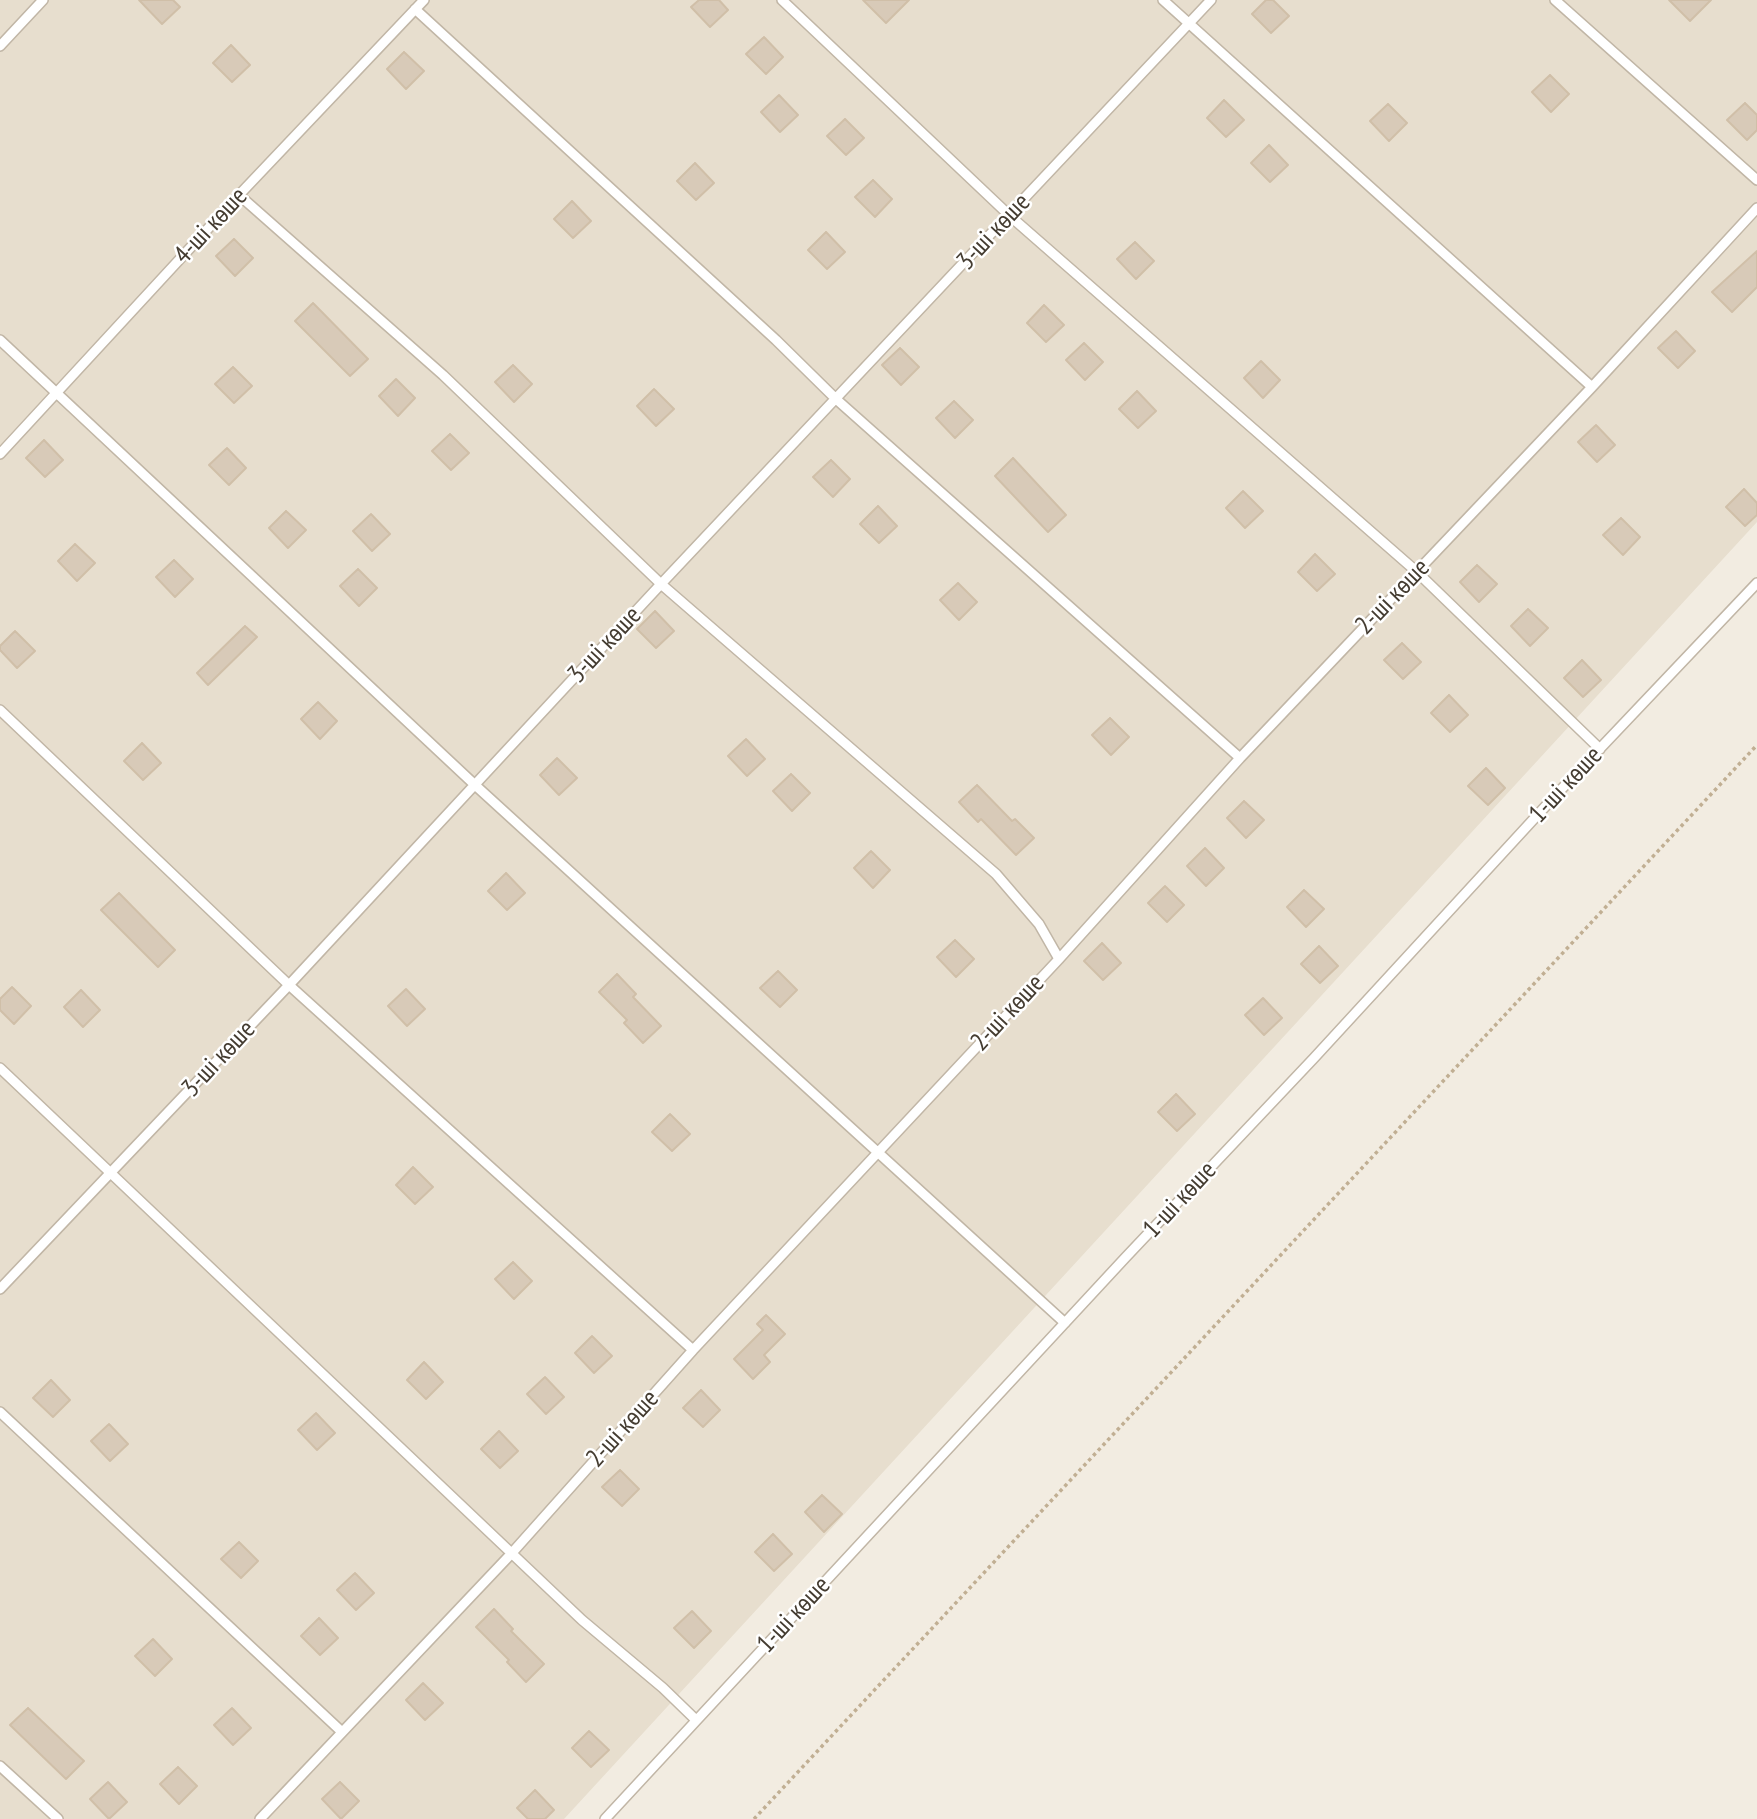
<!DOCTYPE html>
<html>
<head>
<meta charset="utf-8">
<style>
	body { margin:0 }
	canvas { display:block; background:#f2ece1 }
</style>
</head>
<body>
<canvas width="1757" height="1819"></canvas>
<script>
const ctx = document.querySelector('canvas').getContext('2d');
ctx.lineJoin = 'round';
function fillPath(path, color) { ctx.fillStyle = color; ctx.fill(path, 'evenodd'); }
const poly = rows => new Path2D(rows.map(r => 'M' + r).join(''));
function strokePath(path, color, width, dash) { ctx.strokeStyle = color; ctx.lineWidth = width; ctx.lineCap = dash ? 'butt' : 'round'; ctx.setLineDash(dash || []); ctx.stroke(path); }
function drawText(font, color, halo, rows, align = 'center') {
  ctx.font = font + ' "PT Sans Narrow",sans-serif'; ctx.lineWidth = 5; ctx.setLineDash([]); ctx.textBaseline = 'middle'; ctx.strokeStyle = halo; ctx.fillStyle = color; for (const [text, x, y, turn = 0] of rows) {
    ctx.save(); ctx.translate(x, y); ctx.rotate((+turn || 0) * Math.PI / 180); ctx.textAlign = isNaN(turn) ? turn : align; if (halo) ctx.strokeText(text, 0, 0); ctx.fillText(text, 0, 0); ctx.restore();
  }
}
const residential = poly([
	[0,0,1757,0,1757,522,564,1819,0,1819]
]);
const building = poly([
	[139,0,173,0,180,7,162,24,139,0],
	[699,0,719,0,728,10,710,27,691,7,699,0],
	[863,0,909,0,886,23,863,0],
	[1266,0,1273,0,1289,16,1271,33,1252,14,1266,0],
	[1669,0,1711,0,1690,21,1669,0],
	[764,37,783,57,766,74,746,54,764,37],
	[231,45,250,65,232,82,213,63,231,45],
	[404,52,424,71,406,89,387,69,404,52],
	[1550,75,1569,94,1551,112,1532,92,1550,75],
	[779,95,798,115,780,132,761,112,779,95],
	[1224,100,1244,120,1226,137,1207,118,1224,100],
	[1745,103,1757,115,1757,130,1747,140,1727,120,1745,103],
	[1388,104,1407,123,1389,141,1370,121,1388,104],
	[845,119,864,138,846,155,827,136,845,119],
	[1269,145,1288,165,1270,182,1251,163,1269,145],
	[695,163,714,183,696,200,677,181,695,163],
	[873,180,892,199,875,217,855,197,873,180],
	[572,201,591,221,573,238,554,219,572,201],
	[826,232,845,252,827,269,808,250,826,232],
	[234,239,253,258,235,276,216,256,234,239],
	[1135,242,1154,261,1136,279,1117,259,1135,242],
	[1757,251,1757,287,1732,312,1712,292,1757,251],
	[313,303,368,359,350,376,295,321,313,303],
	[1044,305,1064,325,1046,342,1027,323,1044,305],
	[1676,331,1695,351,1678,368,1658,348,1676,331],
	[1084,343,1103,362,1085,380,1066,360,1084,343],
	[900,348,919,367,901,385,882,365,900,348],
	[1261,361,1280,380,1263,398,1244,378,1261,361],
	[513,365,532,384,514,402,495,382,513,365],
	[233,367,252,386,234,403,215,384,233,367],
	[396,379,415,398,398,416,379,396,396,379],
	[654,389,674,409,656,426,637,406,654,389],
	[1137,391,1156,411,1138,428,1119,409,1137,391],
	[954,401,973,420,955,438,936,418,954,401],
	[1596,425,1615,445,1597,462,1578,442,1596,425],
	[450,434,469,453,451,470,432,451,450,434],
	[44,440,63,460,45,477,26,458,44,440],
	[227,448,246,468,229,485,209,465,227,448],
	[1013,458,1066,515,1048,532,995,476,1013,458],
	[831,460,850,479,833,497,813,477,831,460],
	[1744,489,1757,503,1757,515,1745,526,1726,507,1744,489],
	[1243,491,1263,511,1245,528,1226,508,1243,491],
	[878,506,897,526,879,543,860,524,878,506],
	[286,511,306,530,288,548,269,528,286,511],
	[371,514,390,534,372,551,353,531,371,514],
	[1621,518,1640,537,1623,555,1603,535,1621,518],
	[75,544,95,563,77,581,58,561,75,544],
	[1315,554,1335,574,1317,591,1298,572,1315,554],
	[174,560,193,579,175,597,156,577,174,560],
	[1477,565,1497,584,1479,602,1460,582,1477,565],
	[358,569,377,588,359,606,340,586,358,569],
	[958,583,977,602,959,620,940,600,958,583],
	[1528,609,1548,628,1530,646,1511,626,1528,609],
	[655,611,674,631,656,648,637,629,655,611],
	[245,626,257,637,208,685,197,673,245,626],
	[15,631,35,651,17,668,0,650,0,646,15,631],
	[1402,643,1421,662,1403,679,1384,660,1402,643],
	[1582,660,1601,680,1583,697,1564,678,1582,660],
	[1449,695,1468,715,1450,732,1431,713,1449,695],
	[318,702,337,721,320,739,301,719,318,702],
	[1110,718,1129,737,1111,755,1092,735,1110,718],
	[746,739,765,759,747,776,728,756,746,739],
	[142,743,161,763,143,780,124,761,142,743],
	[557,758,577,778,559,795,540,775,557,758],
	[1486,768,1505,788,1488,805,1468,786,1486,768],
	[791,774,810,793,792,811,773,791,791,774],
	[977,785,1012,821,1015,819,1034,838,1016,855,981,819,978,822,959,802,977,785],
	[1244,801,1264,820,1246,838,1227,818,1244,801],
	[1205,848,1224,868,1206,886,1187,866,1205,848],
	[871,851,890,870,873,888,854,868,871,851],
	[506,873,525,893,507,910,488,891,506,873],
	[1165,886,1184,905,1167,922,1148,903,1165,886],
	[1304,890,1324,909,1306,927,1287,907,1304,890],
	[119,893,175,950,158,967,101,910,119,893],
	[955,940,974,959,956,977,937,957,955,940],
	[1102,943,1121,963,1103,980,1084,961,1102,943],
	[1319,946,1338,966,1320,983,1301,964,1319,946],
	[778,971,797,990,780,1007,760,988,778,971],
	[617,974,636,994,633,997,661,1026,643,1043,624,1023,627,1020,599,992,617,974],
	[12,987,31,1006,14,1024,0,1010,0,999,12,987],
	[406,989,425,1009,407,1026,388,1006,406,989],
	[81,990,100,1010,83,1027,64,1007,81,990],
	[1263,998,1282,1018,1264,1035,1245,1015,1263,998],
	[1176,1094,1195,1114,1177,1131,1158,1112,1176,1094],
	[670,1114,690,1134,672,1151,652,1132,670,1114],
	[413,1167,433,1187,415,1204,396,1185,413,1167],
	[513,1262,532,1281,514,1299,495,1279,513,1262],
	[766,1315,785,1334,764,1355,770,1362,753,1379,734,1359,763,1330,757,1324,766,1315],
	[592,1336,612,1356,594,1373,575,1353,592,1336],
	[424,1362,443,1382,426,1399,407,1380,424,1362],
	[545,1377,564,1397,546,1414,527,1394,545,1377],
	[51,1380,70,1400,53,1417,33,1398,51,1380],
	[701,1390,720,1410,703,1427,683,1408,701,1390],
	[316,1413,335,1433,317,1450,298,1430,316,1413],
	[109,1424,128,1444,110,1461,91,1441,109,1424],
	[499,1431,518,1451,500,1468,481,1449,499,1431],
	[620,1470,639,1489,622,1506,602,1487,620,1470],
	[822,1495,842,1514,824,1532,805,1512,822,1495],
	[773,1534,792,1554,774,1571,755,1552,773,1534],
	[239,1542,258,1561,241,1578,221,1559,239,1542],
	[355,1573,374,1593,356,1610,337,1590,355,1573],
	[494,1609,513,1629,511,1631,544,1664,526,1682,507,1662,509,1660,476,1627,494,1609],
	[692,1611,711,1631,694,1648,674,1628,692,1611],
	[319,1618,338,1638,320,1655,301,1636,319,1618],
	[153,1639,172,1659,155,1676,135,1656,153,1639],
	[423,1683,443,1703,425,1720,406,1700,423,1683],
	[28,1708,84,1761,66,1779,10,1725,28,1708],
	[232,1708,251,1728,233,1745,214,1725,232,1708],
	[589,1731,609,1750,591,1767,572,1748,589,1731],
	[178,1767,197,1786,179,1804,160,1784,178,1767],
	[108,1782,127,1802,109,1819,90,1799,108,1782],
	[340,1782,359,1801,341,1819,322,1799,340,1782],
	[535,1790,554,1810,545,1819,528,1819,517,1808,535,1790]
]);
const path = poly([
	[754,1819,1757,745]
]);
const service = poly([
	[782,0,1010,216,1417,572,1600,749],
	[1163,0,1592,387],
	[1555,0,1757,180],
	[415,9,776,340,836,399,1240,758],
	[0,46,43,0],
	[239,195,443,375,661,584,996,874,1039,924,1059,959],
	[0,340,475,785,1065,1323],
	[0,454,239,195,424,0],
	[0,710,289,985,693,1350],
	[0,1068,582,1620,663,1688,696,1720],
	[0,1289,289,985,661,584,1211,0],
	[0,1412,342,1732],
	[0,1766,58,1819],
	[260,1819,511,1554,693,1350,1059,959,1240,758,1592,387,1757,208],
	[605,1819,1125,1258,1314,1058,1554,797,1757,583]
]);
const streetNames = [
	["4-ші көше",211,226,-47],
	["3-ші көше",994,232,-47],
	["2-ші көше",1393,597,-46],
	["3-ші көше",605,645,-47],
	["1-ші көше",1566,785,-47],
	["2-ші көше",1008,1013,-47],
	["3-ші көше",219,1059,-47],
	["1-ші көше",1180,1200,-47],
	["2-ші көше",623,1429,-48],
	["1-ші көше",794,1615,-47]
];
fillPath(residential, '#e7dece');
fillPath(building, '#d8cab8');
strokePath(building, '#d0bfa8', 2);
strokePath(service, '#c1b6a6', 12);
strokePath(path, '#c1af93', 3.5, [3.5, 3.5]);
strokePath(service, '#fff', 9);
drawText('26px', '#443c31', '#fff', streetNames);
</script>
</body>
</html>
